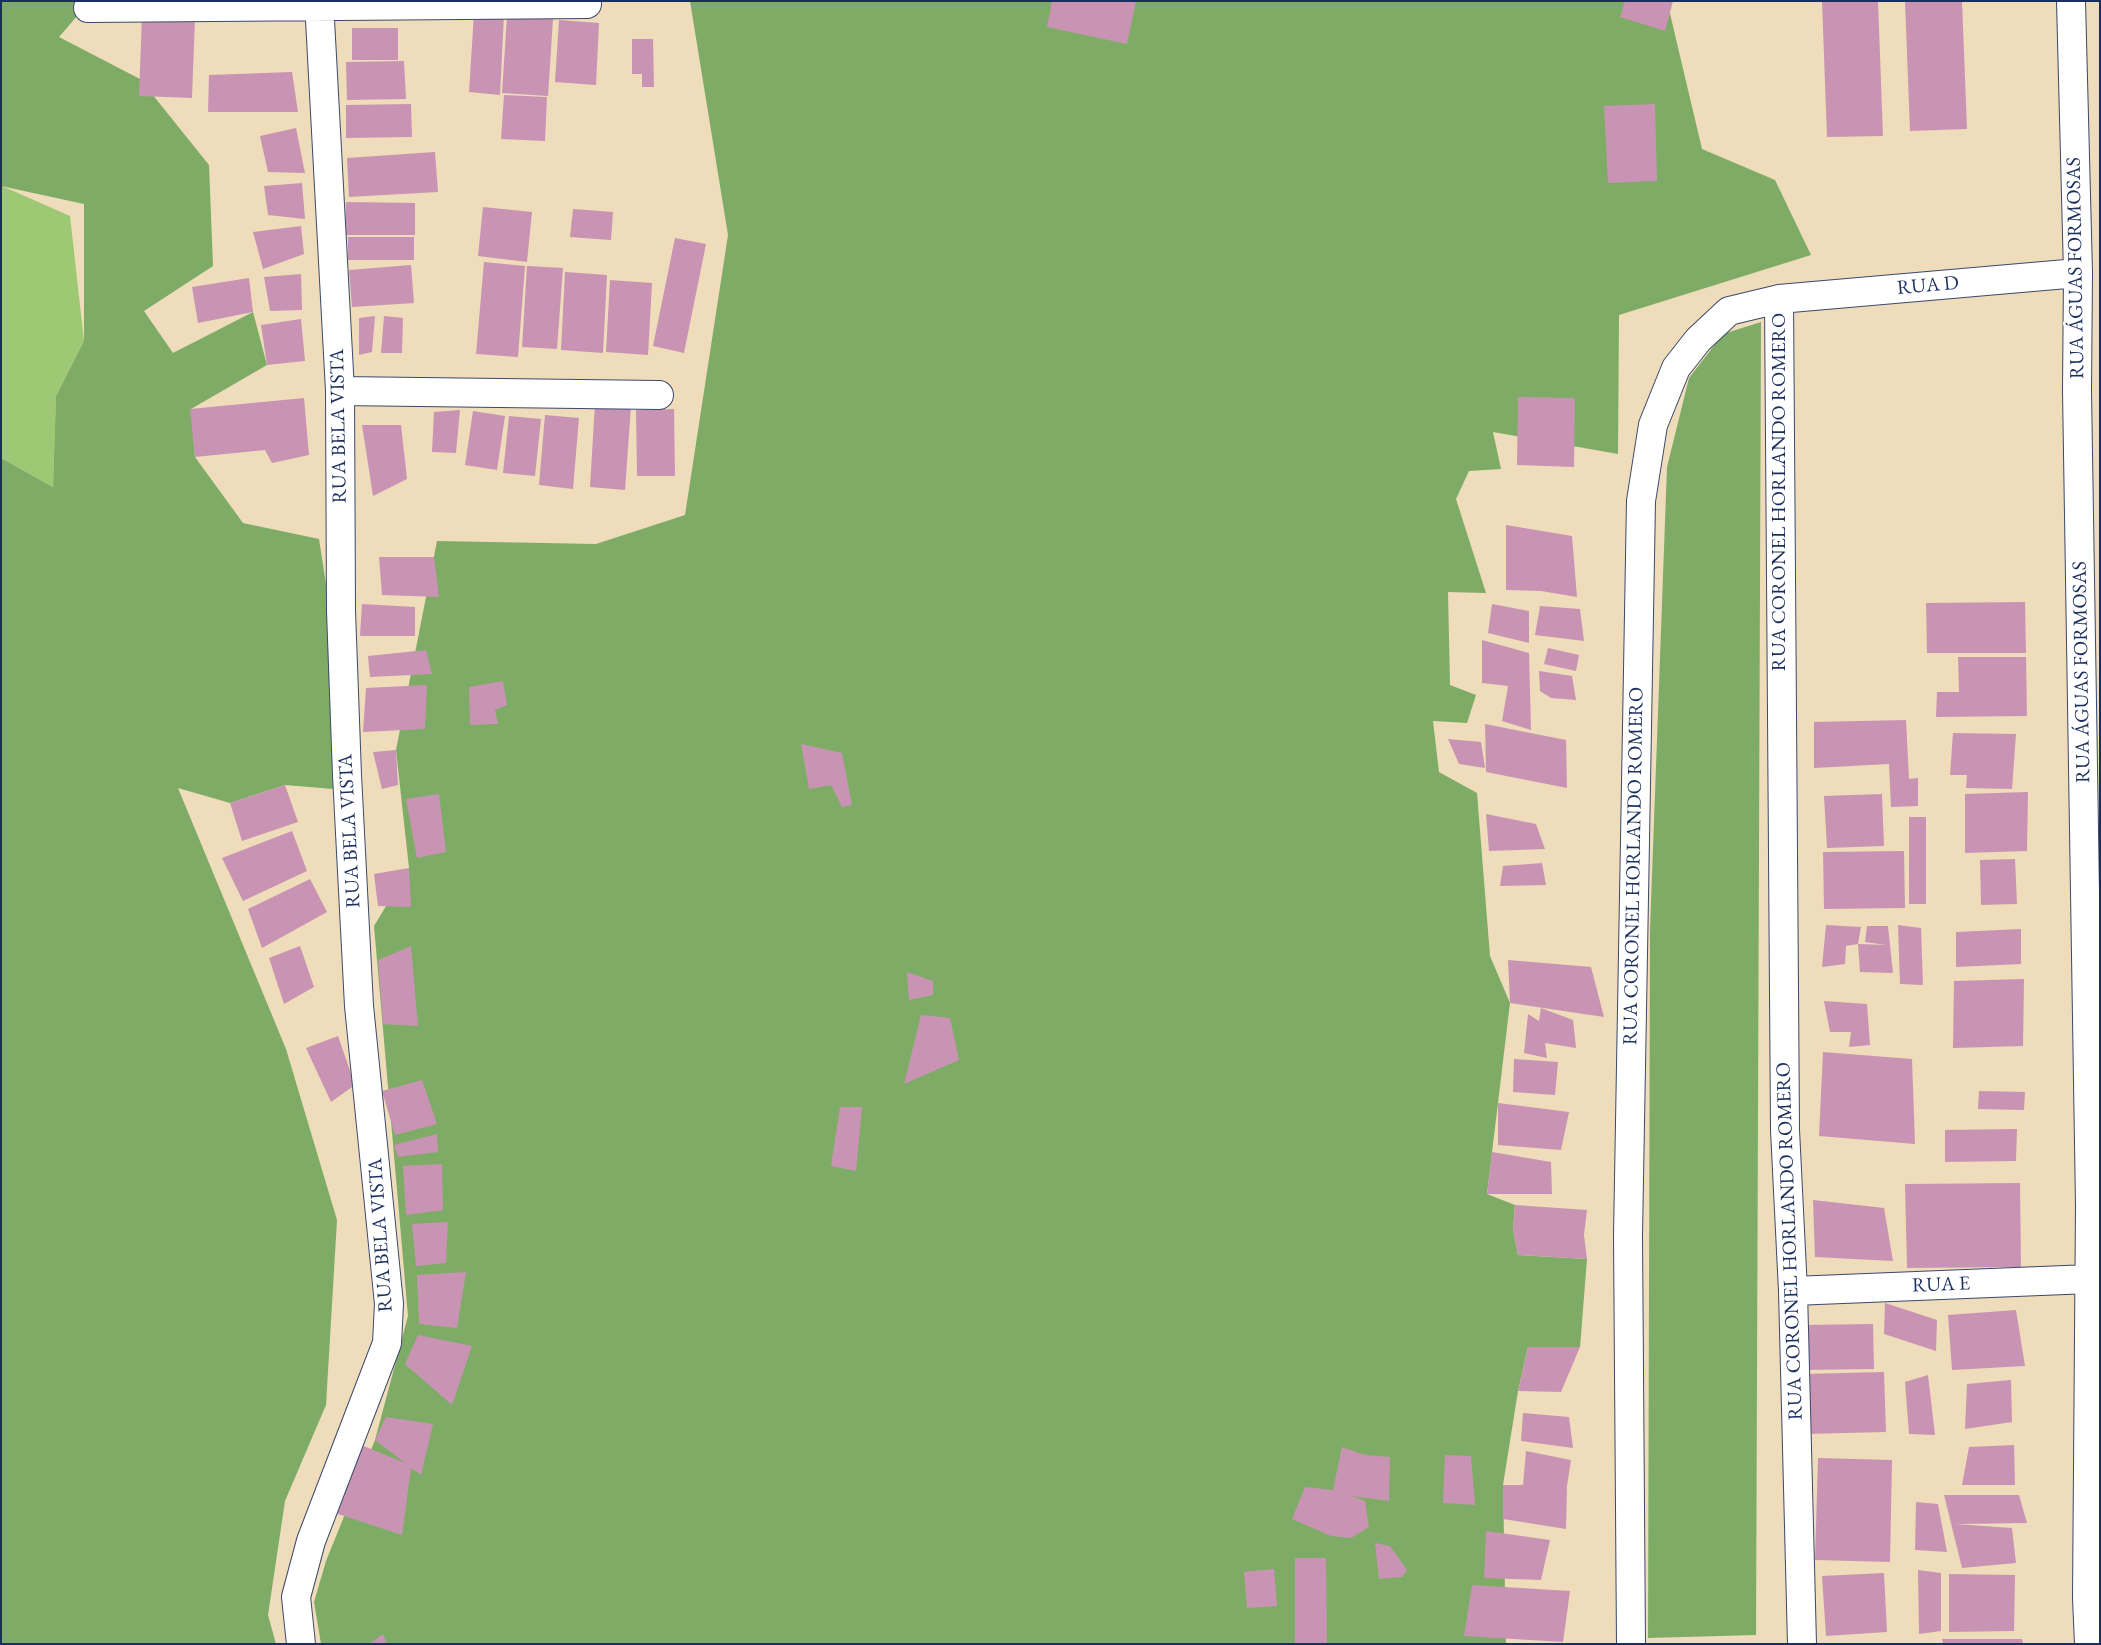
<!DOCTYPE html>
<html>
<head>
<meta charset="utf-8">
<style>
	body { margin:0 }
	#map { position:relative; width:2101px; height:1645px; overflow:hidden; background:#eedcba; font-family:"EB Garamond",serif }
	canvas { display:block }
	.frame { position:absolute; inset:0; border:2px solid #1b2f5e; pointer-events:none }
</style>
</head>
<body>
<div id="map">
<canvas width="2101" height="1645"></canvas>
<div class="frame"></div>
</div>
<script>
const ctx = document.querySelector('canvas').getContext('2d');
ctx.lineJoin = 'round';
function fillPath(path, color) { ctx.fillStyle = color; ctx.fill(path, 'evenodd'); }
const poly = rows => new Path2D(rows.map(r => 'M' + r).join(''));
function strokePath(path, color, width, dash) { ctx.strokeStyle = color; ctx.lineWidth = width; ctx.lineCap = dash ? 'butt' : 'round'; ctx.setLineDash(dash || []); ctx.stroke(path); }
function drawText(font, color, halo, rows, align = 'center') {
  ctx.font = font + ' "EB Garamond",serif'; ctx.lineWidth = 5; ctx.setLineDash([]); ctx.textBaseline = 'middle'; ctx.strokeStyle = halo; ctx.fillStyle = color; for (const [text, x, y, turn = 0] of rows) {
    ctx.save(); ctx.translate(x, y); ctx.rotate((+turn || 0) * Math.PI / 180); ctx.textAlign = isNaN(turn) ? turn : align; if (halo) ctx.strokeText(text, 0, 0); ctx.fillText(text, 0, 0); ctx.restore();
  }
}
const green = poly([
	[2,186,70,216,84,341,56,396,53,487,1,458]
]);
const forest = poly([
	[1,1,90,1,59,37,140,79,209,165,213,266,144,311,173,353,253,312,267,365,191,409,195,457,243,523,319,539,326,584,333,789,285,785,230,803,178,788,286,1049,337,1220,326,1405,285,1501,268,1615,276,1644,1,1644,1,458,53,487,56,396,84,341,84,204,1,186],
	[690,1,1667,1,1702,149,1775,180,1811,255,1619,315,1618,454,1493,432,1501,469,1469,471,1456,499,1486,593,1448,592,1450,685,1476,695,1467,723,1433,721,1439,772,1477,793,1490,956,1510,1003,1487,1194,1515,1205,1513,1229,1518,1255,1587,1259,1580,1347,1528,1347,1518,1391,1503,1485,1506,1644,321,1644,314,1602,326,1561,375,1440,408,1316,374,926,409,868,396,750,437,541,596,544,685,515,728,235],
	[1761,322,1756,1635,1648,1638,1650,930,1667,467,1689,378,1723,334]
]);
const building = poly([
	[1052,1,1136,1,1127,44,1047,27],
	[1625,1,1673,1,1665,31,1620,17],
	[1822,1,1878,1,1883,136,1827,137],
	[1905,1,1962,1,1967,129,1910,131],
	[474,13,504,15,500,95,469,92],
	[142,16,195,18,192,98,139,96],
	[507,16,553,19,548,96,502,93],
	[559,20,599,23,596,85,555,82],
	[352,28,398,28,398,60,352,60],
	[632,39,653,39,654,87,642,87,642,74,632,74],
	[404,61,406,99,347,100,346,62],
	[292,72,298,112,208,112,209,75],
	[504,95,547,97,545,141,501,139],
	[411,104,412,137,346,138,346,105],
	[1655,104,1657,181,1608,183,1604,106],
	[296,128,305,173,268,172,260,136],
	[435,152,438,192,349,197,347,158],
	[302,183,305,219,268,215,264,186],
	[346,202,415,203,415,235,345,235],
	[483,207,532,212,527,262,478,256],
	[573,209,613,212,611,240,570,237],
	[301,226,304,254,263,269,253,232],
	[348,237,414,237,414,260,348,260],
	[675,238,706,244,684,353,653,346],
	[484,262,525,266,518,357,476,354],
	[411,265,414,303,352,307,349,270],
	[527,266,563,268,557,349,522,347],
	[565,272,607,275,603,353,561,350],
	[301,274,302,310,270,311,264,277],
	[249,278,253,312,198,323,192,287],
	[610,280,652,283,648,355,606,352],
	[375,316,372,352,359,355,359,318],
	[384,316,403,318,402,353,381,353],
	[301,319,305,361,267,365,261,325],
	[1518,397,1575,398,1574,467,1517,465],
	[304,398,309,455,272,463,265,450,195,457,190,409],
	[595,403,631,406,625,490,590,487],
	[674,409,675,476,637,476,636,410],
	[460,410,456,453,432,452,434,412],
	[473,411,505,416,497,470,465,465],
	[545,415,579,418,573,489,539,485],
	[509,416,541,419,535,476,503,473],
	[362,425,401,425,407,479,373,496],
	[1506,525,1572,536,1577,597,1541,591,1506,590],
	[379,557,434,557,439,597,382,595],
	[2025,602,2026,653,1927,653,1926,603],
	[362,604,415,607,415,636,360,636],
	[1492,604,1529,611,1529,643,1488,633],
	[1540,606,1580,609,1584,641,1535,635],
	[1482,640,1529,653,1531,730,1502,721,1508,686,1482,683],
	[1548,648,1579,655,1576,671,1544,664],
	[426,650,432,674,370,677,368,656],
	[1958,657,2026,657,2027,716,1936,717,1937,692,1959,692],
	[1539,671,1572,676,1576,700,1551,698,1540,691],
	[503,681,507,705,495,710,498,724,470,725,469,687],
	[427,685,425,729,363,732,366,688],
	[1906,720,1909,779,1918,778,1918,806,1891,807,1889,764,1814,768,1814,722],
	[1485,724,1566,740,1567,788,1486,772],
	[1953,733,2016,734,2012,789,1966,788,1967,775,1950,775],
	[1448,739,1481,742,1485,768,1459,764],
	[801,744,842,753,852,805,842,807,831,785,809,789],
	[396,750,398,785,382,789,373,752],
	[285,785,298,822,242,841,230,803],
	[2028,792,2027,851,1965,853,1965,794],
	[439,794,446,852,417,858,406,799],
	[1882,794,1884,846,1827,848,1824,796],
	[1486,814,1536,824,1545,849,1489,851],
	[1909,817,1926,817,1926,904,1909,904],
	[292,831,307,871,243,901,222,858],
	[1904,851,1905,908,1824,909,1823,852],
	[2015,859,2017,904,1981,905,1980,860],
	[1542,863,1546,885,1500,886,1503,866],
	[409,868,411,907,378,906,374,874],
	[310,879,327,912,262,948,248,909],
	[1826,925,1861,927,1858,944,1846,946,1845,964,1822,967],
	[1898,925,1921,928,1923,985,1900,984],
	[1867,926,1888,926,1893,973,1860,972,1858,944,1886,945,1865,942],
	[2021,929,2021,964,1956,967,1956,932],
	[300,946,314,987,284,1004,269,958],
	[411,946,418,1026,383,1024,378,960],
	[1508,960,1591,967,1604,1017,1510,1003],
	[907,972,933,981,933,995,909,1000],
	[2024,979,2023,1046,1953,1048,1954,981],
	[1824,1001,1867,1004,1870,1045,1849,1047,1851,1032,1830,1032],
	[1541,1008,1573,1020,1576,1048,1545,1043,1547,1058,1524,1053,1528,1014,1539,1021],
	[921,1015,950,1018,959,1060,904,1084],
	[338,1036,355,1085,331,1102,306,1048],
	[1823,1052,1912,1059,1915,1144,1819,1136],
	[1514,1059,1558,1062,1555,1095,1513,1092],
	[422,1080,437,1124,395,1135,382,1091],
	[1979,1091,2025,1092,2024,1110,1978,1109],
	[1498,1103,1569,1112,1561,1150,1498,1145],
	[840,1107,862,1107,856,1171,831,1166],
	[2017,1129,2016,1161,1945,1162,1945,1130],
	[437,1134,438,1152,398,1157,394,1145],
	[1492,1152,1551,1162,1552,1194,1487,1194],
	[442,1164,443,1210,406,1215,403,1166],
	[2020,1183,2021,1267,1907,1268,1905,1184],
	[1813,1200,1884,1208,1893,1261,1815,1257],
	[1515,1205,1587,1210,1584,1235,1587,1259,1518,1255,1513,1229],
	[448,1222,446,1263,416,1266,412,1224],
	[466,1272,457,1328,419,1324,417,1275],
	[1885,1303,1937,1320,1936,1351,1884,1334],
	[2016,1310,2025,1366,1952,1370,1948,1315],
	[1873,1324,1874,1369,1803,1370,1802,1325],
	[418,1335,472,1346,452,1405,405,1364],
	[1528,1347,1580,1347,1561,1392,1518,1391],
	[1884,1372,1886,1432,1805,1434,1803,1374],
	[1928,1375,1935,1435,1909,1434,1905,1382],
	[2011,1380,2012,1422,1965,1429,1967,1384],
	[1523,1413,1569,1417,1573,1448,1521,1441],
	[386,1417,433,1424,421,1475,411,1468,402,1535,335,1513,359,1444,405,1463,375,1440],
	[2014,1445,2015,1485,1962,1485,1969,1447],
	[1342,1447,1365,1455,1390,1457,1389,1501,1352,1496,1365,1501,1369,1527,1351,1538,1331,1536,1292,1519,1305,1487,1333,1490],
	[1526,1451,1571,1460,1567,1486,1566,1529,1503,1519,1503,1485,1523,1485],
	[1445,1455,1471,1456,1475,1505,1443,1503],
	[1818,1458,1892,1460,1890,1562,1815,1560],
	[1944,1495,2019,1495,2027,1523,1956,1524,2012,1528,2016,1563,1962,1568],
	[1916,1502,1938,1504,1947,1552,1915,1550],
	[1486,1531,1550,1540,1541,1580,1484,1578],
	[1375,1543,1390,1546,1407,1570,1402,1577,1379,1579],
	[1295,1558,1326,1558,1327,1644,1295,1644],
	[1274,1569,1277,1606,1247,1608,1244,1572],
	[1918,1570,1941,1573,1941,1631,1919,1634],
	[1884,1573,1887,1632,1826,1636,1822,1576],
	[1949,1574,2015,1575,2014,1631,1949,1632],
	[1472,1585,1570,1591,1563,1642,1464,1636],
	[383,1634,387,1644,369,1644],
	[1942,1639,2022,1639,2023,1644,1943,1644]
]);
const minor = poly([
	[2071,1,2078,273,2077,390,2090,1206,2087,1598,2089,1644],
	[88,8,587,4],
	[1779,299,1785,1130,1793,1291,1802,1644],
	[340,391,659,395],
	[1793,1291,2090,1279],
	[301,1644,296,1597,311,1541,387,1343,389,1304,359,1006,347,775,341,611,340,391,319,1],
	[1631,1644,1628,1235,1641,501,1653,425,1676,368,1698,340,1729,311,1779,299,2078,273]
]);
const streetNames = [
	["RUA ÁGUAS FORMOSAS",2076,268,-91],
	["RUA D",1928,286,-5],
	["RUA BELA VISTA",339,426,-91],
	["RUA CORONEL HORLANDO ROMERO",1780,492,-90],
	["RUA ÁGUAS FORMOSAS",2082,672,-91],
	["RUA BELA VISTA",350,831,-93],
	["RUA CORONEL HORLANDO ROMERO",1634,866,-89],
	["RUA BELA VISTA",381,1235,-94],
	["RUA CORONEL HORLANDO ROMERO",1790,1241,-92],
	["RUA E",1941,1285,-2]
];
fillPath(green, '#9ec874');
fillPath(forest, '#7eac66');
fillPath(building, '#c994b3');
strokePath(minor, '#3b496c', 30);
strokePath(minor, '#fff', 28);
drawText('20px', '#1b2f5e', '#fff', streetNames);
</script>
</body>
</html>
